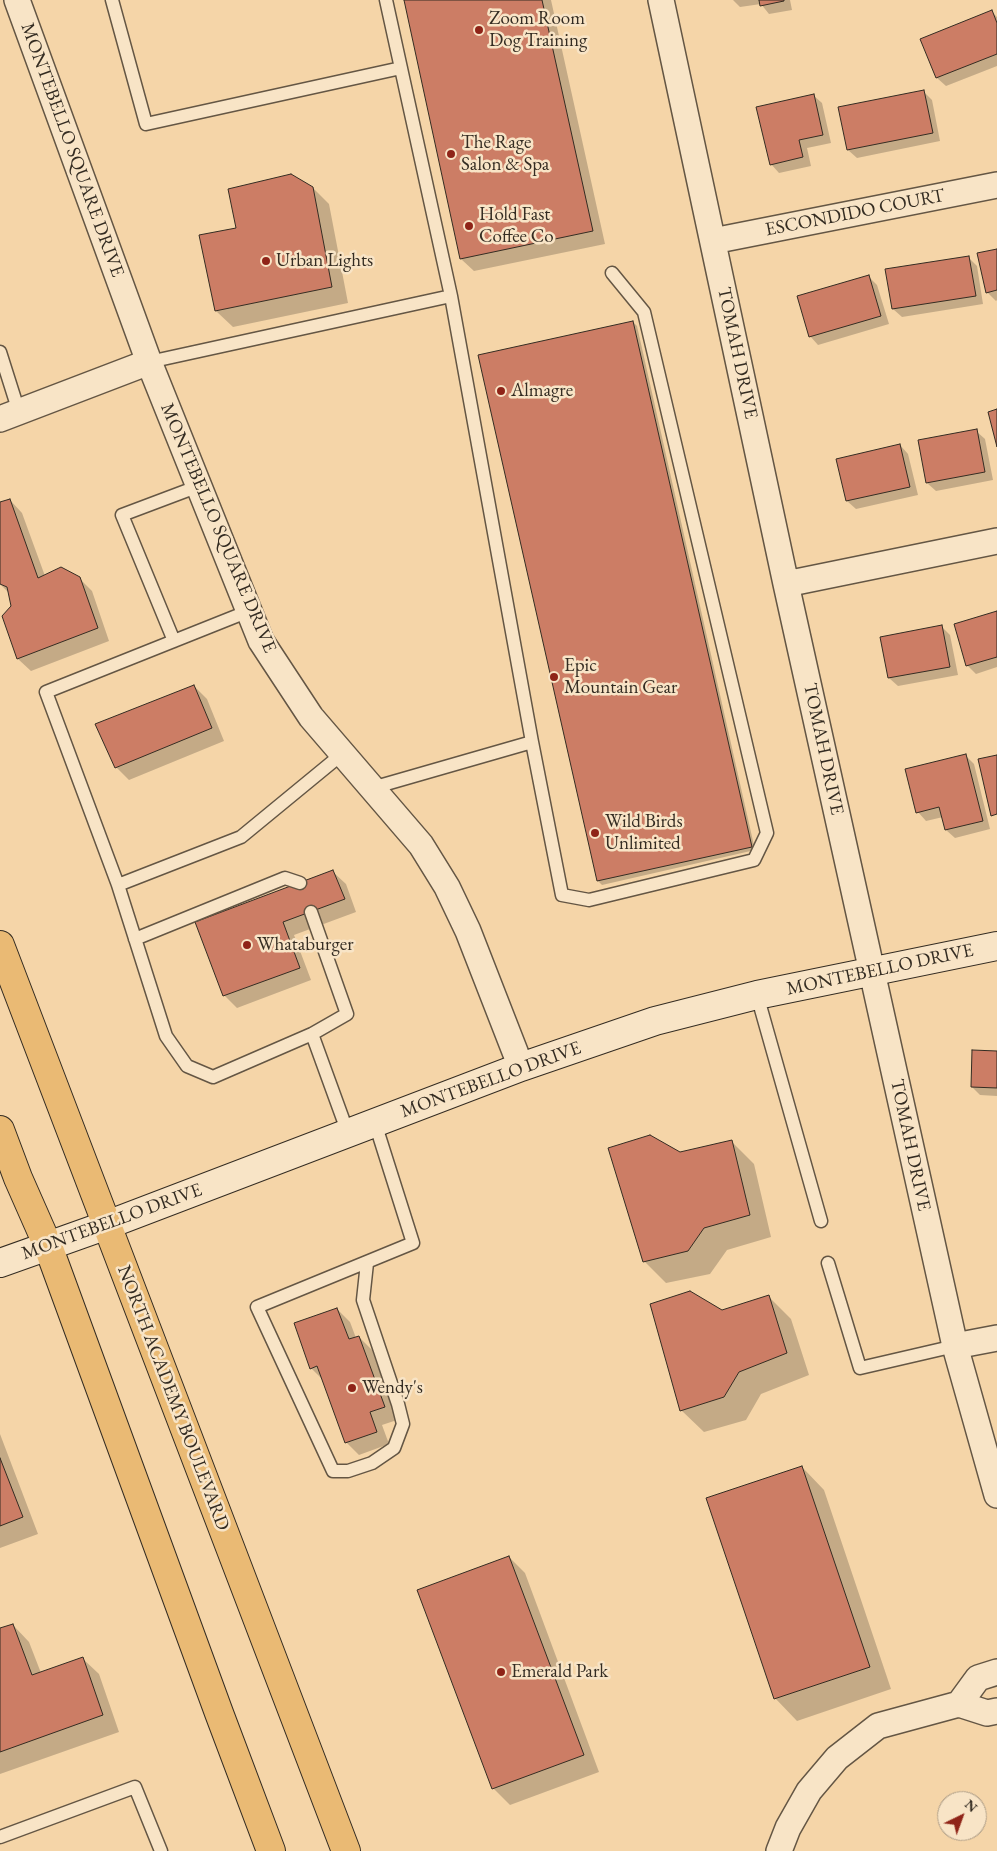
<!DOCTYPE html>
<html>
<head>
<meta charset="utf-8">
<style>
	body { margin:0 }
	#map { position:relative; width:997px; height:1851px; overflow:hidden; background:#f5d5a8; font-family:"EB Garamond",serif }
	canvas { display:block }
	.north { position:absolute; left:937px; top:1791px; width:50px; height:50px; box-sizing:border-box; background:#f8e4c6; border:1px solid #aa9a84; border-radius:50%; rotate:42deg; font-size:14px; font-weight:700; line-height:20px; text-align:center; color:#342c22 }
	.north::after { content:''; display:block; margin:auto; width:18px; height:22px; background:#8f2418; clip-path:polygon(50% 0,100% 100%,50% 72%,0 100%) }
</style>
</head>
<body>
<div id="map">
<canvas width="997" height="1851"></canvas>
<div class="north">N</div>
</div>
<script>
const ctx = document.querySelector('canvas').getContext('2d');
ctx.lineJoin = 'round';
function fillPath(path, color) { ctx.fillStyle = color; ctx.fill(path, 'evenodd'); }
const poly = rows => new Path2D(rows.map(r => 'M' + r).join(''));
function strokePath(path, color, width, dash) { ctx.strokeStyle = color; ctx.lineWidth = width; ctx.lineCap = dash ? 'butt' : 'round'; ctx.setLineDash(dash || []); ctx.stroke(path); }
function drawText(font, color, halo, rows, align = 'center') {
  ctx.font = font + ' "EB Garamond",serif'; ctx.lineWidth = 5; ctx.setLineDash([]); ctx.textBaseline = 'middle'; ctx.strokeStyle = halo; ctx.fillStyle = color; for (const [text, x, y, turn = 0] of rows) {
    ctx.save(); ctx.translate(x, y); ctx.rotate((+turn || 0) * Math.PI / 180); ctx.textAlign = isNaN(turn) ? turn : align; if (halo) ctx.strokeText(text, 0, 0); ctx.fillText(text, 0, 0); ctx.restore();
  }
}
const shadow = poly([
	[405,0,551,0,605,244,474,271,461,259],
	[733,0,790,0,792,10,769,14,761,4,740,7],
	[992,12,997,17,997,66,946,86,937,78,922,39],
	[923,91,932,100,940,141,857,158,848,150],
	[813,95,822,103,831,143,807,148,811,166,779,173,771,164],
	[313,188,329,204,348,303,233,327,216,311,237,229],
	[997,250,997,300,996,301,987,292],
	[968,257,977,266,983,304,902,317,893,309],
	[868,276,877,285,889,324,818,345,810,336],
	[633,322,637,326,755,850,602,885,598,881],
	[976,431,985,439,993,480,936,491,927,483],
	[900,445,908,454,918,495,856,509,847,501],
	[10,500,22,513,45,576,79,578,92,591,109,641,31,671,18,659,3,616,13,606,10,594,0,584,0,504],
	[997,613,997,667,976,674,967,665],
	[941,626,950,635,958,675,898,686,889,678],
	[194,686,207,699,224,741,129,780,116,767],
	[966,756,974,764,990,829,955,838,946,830,943,817,926,821,918,812],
	[333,872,346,884,356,912,294,935,311,980,237,1008,224,995,196,923],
	[997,1052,997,1096,980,1095,972,1087],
	[732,1142,754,1164,771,1237,727,1250,710,1274,666,1283,644,1261,680,1153],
	[769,1297,791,1319,809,1375,761,1394,746,1420,704,1432,681,1410,721,1311],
	[337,1309,350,1322,356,1338,359,1337,372,1350,397,1420,382,1425,389,1444,359,1455,346,1442,324,1381,311,1368],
	[0,1434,38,1534,0,1548],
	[802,1467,824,1490,891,1689,797,1721,775,1698],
	[509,1557,525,1573,599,1772,510,1805,493,1788],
	[13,1625,29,1642,41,1673,82,1658,99,1674,119,1732,0,1774,0,1630]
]);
const building = poly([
	[404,0,542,0,593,231,460,259,404,0],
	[759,0,784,0,784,1,760,6,759,0],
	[992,10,997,23,997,54,936,78,920,39,992,10],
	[924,90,933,133,847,150,838,107,924,90],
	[814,94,823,135,799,140,803,157,770,165,756,107,814,94],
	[291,174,313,187,332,287,215,311,199,235,236,228,228,189,291,174],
	[997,249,997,290,986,293,977,253,997,249],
	[969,256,976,296,892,309,885,269,969,256],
	[869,275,881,316,809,337,797,296,869,275],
	[633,321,752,847,597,881,478,355,633,321],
	[997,409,997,447,988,412,997,409],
	[977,429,985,472,926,483,918,440,977,429],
	[900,444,910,487,846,501,836,459,900,444],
	[10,499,38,578,61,567,80,577,98,628,17,659,2,616,11,606,7,587,0,584,0,502,10,499],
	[997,611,997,657,966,666,954,624,997,611],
	[942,625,950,667,888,678,880,637,942,625],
	[194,685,212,728,115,768,95,724,194,685],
	[966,754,983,821,945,830,939,807,916,813,905,769,966,754],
	[997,755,997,814,991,816,978,759,997,755],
	[333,870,345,899,283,922,300,968,223,996,195,922,333,870],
	[972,1050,997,1051,997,1088,971,1087,972,1050],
	[650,1135,680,1152,732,1140,750,1215,704,1228,688,1251,643,1262,608,1148,650,1135],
	[690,1291,722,1310,769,1295,787,1353,739,1372,724,1397,680,1411,650,1304,690,1291],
	[337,1308,349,1339,359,1336,385,1407,370,1412,377,1432,345,1443,317,1366,310,1369,294,1323,337,1308],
	[0,1458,23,1517,0,1526,0,1458],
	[802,1466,870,1667,774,1699,706,1498,802,1466],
	[509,1556,584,1755,492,1789,417,1590,509,1556],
	[13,1624,32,1675,83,1657,103,1715,0,1752,0,1628,13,1624]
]);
const lane = poly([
	[112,0,146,124,401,68],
	[0,352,19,412],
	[149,362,451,296],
	[174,641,122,515,199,486],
	[532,742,562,895,589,900,754,860,767,833,644,312,612,273],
	[342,754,241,837,118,885,166,1036,187,1066,213,1077,312,1034,348,1133],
	[372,788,532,742,451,296,386,0],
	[118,885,46,692,249,611],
	[311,912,347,1014,312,1034],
	[135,939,285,878,300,883],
	[757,995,821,1221],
	[367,1263,363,1300,398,1404,403,1424,394,1448,372,1463,348,1471,333,1471,257,1307,413,1243,375,1123],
	[828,1263,860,1368,955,1346],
	[0,1837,135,1787,161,1851]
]);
const street = poly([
	[17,0,149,362,261,641,311,717,421,845,447,887,468,931,521,1067],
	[661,0,786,584,955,1346,997,1495],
	[713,241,997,185],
	[0,419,149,362],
	[786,584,997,541],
	[955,1346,997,1338],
	[959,1704,978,1678,997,1672],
	[779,1851,788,1828,809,1791,837,1758,878,1726,959,1704,987,1713,997,1711]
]);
const secondary = poly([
	[0,1263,107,1225,521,1067,655,1021,757,995,997,946]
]);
const highway = poly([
	[0,945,346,1851],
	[0,1130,18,1178,48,1246,219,1713,271,1851]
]);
const markers = [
	[479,30,5,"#8f2418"],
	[451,154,5,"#8f2418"],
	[469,226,5,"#8f2418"],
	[266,261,5,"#8f2418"],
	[501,391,5,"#8f2418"],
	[554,677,5,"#8f2418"],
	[595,833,5,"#8f2418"],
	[247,945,5,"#8f2418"],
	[352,1388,5,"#8f2418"],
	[501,1672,5,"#8f2418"]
];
const poiNames = [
	["Zoom Room",489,19],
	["Dog Training",489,41],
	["The Rage",461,143],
	["Salon & Spa",461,165],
	["Hold Fast",479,215],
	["Coffee Co",479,237],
	["Urban Lights",276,261],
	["Almagre",511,391],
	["Epic",564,666],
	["Mountain Gear",564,688],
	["Wild Birds",605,822],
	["Unlimited",605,844],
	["Whataburger",257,945],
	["Wendy's",362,1388],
	["Emerald Park",511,1672]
];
const streetNames = [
	["MONTEBELLO SQUARE DRIVE",72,150,70],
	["ESCONDIDO COURT",855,213,-11],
	["TOMAH DRIVE",737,353,78],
	["MONTEBELLO SQUARE DRIVE",218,528,67],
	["TOMAH DRIVE",823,749,78],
	["MONTEBELLO DRIVE",880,970,-12],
	["MONTEBELLO DRIVE",491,1080,-20],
	["TOMAH DRIVE",910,1145,78],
	["MONTEBELLO DRIVE",112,1222,-20],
	["NORTH ACADEMY BOULEVARD",173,1398,69]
];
fillPath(shadow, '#0003');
fillPath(building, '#cc7d65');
strokePath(building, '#342c22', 1);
strokePath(lane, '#645644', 15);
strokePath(street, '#645644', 28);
strokePath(secondary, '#342c22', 30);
strokePath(highway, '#342c22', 30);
strokePath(lane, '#f8e4c6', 12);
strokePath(street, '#f8e4c6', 25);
strokePath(secondary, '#f8e4c6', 28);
strokePath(highway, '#eaba74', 28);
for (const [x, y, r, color] of markers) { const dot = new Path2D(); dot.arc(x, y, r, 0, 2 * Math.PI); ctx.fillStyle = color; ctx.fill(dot); strokePath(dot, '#f8e4c6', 2); }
drawText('19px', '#342c22', '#f8e4c6', poiNames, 'left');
drawText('19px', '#342c22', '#f8e4c6', streetNames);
</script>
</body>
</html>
